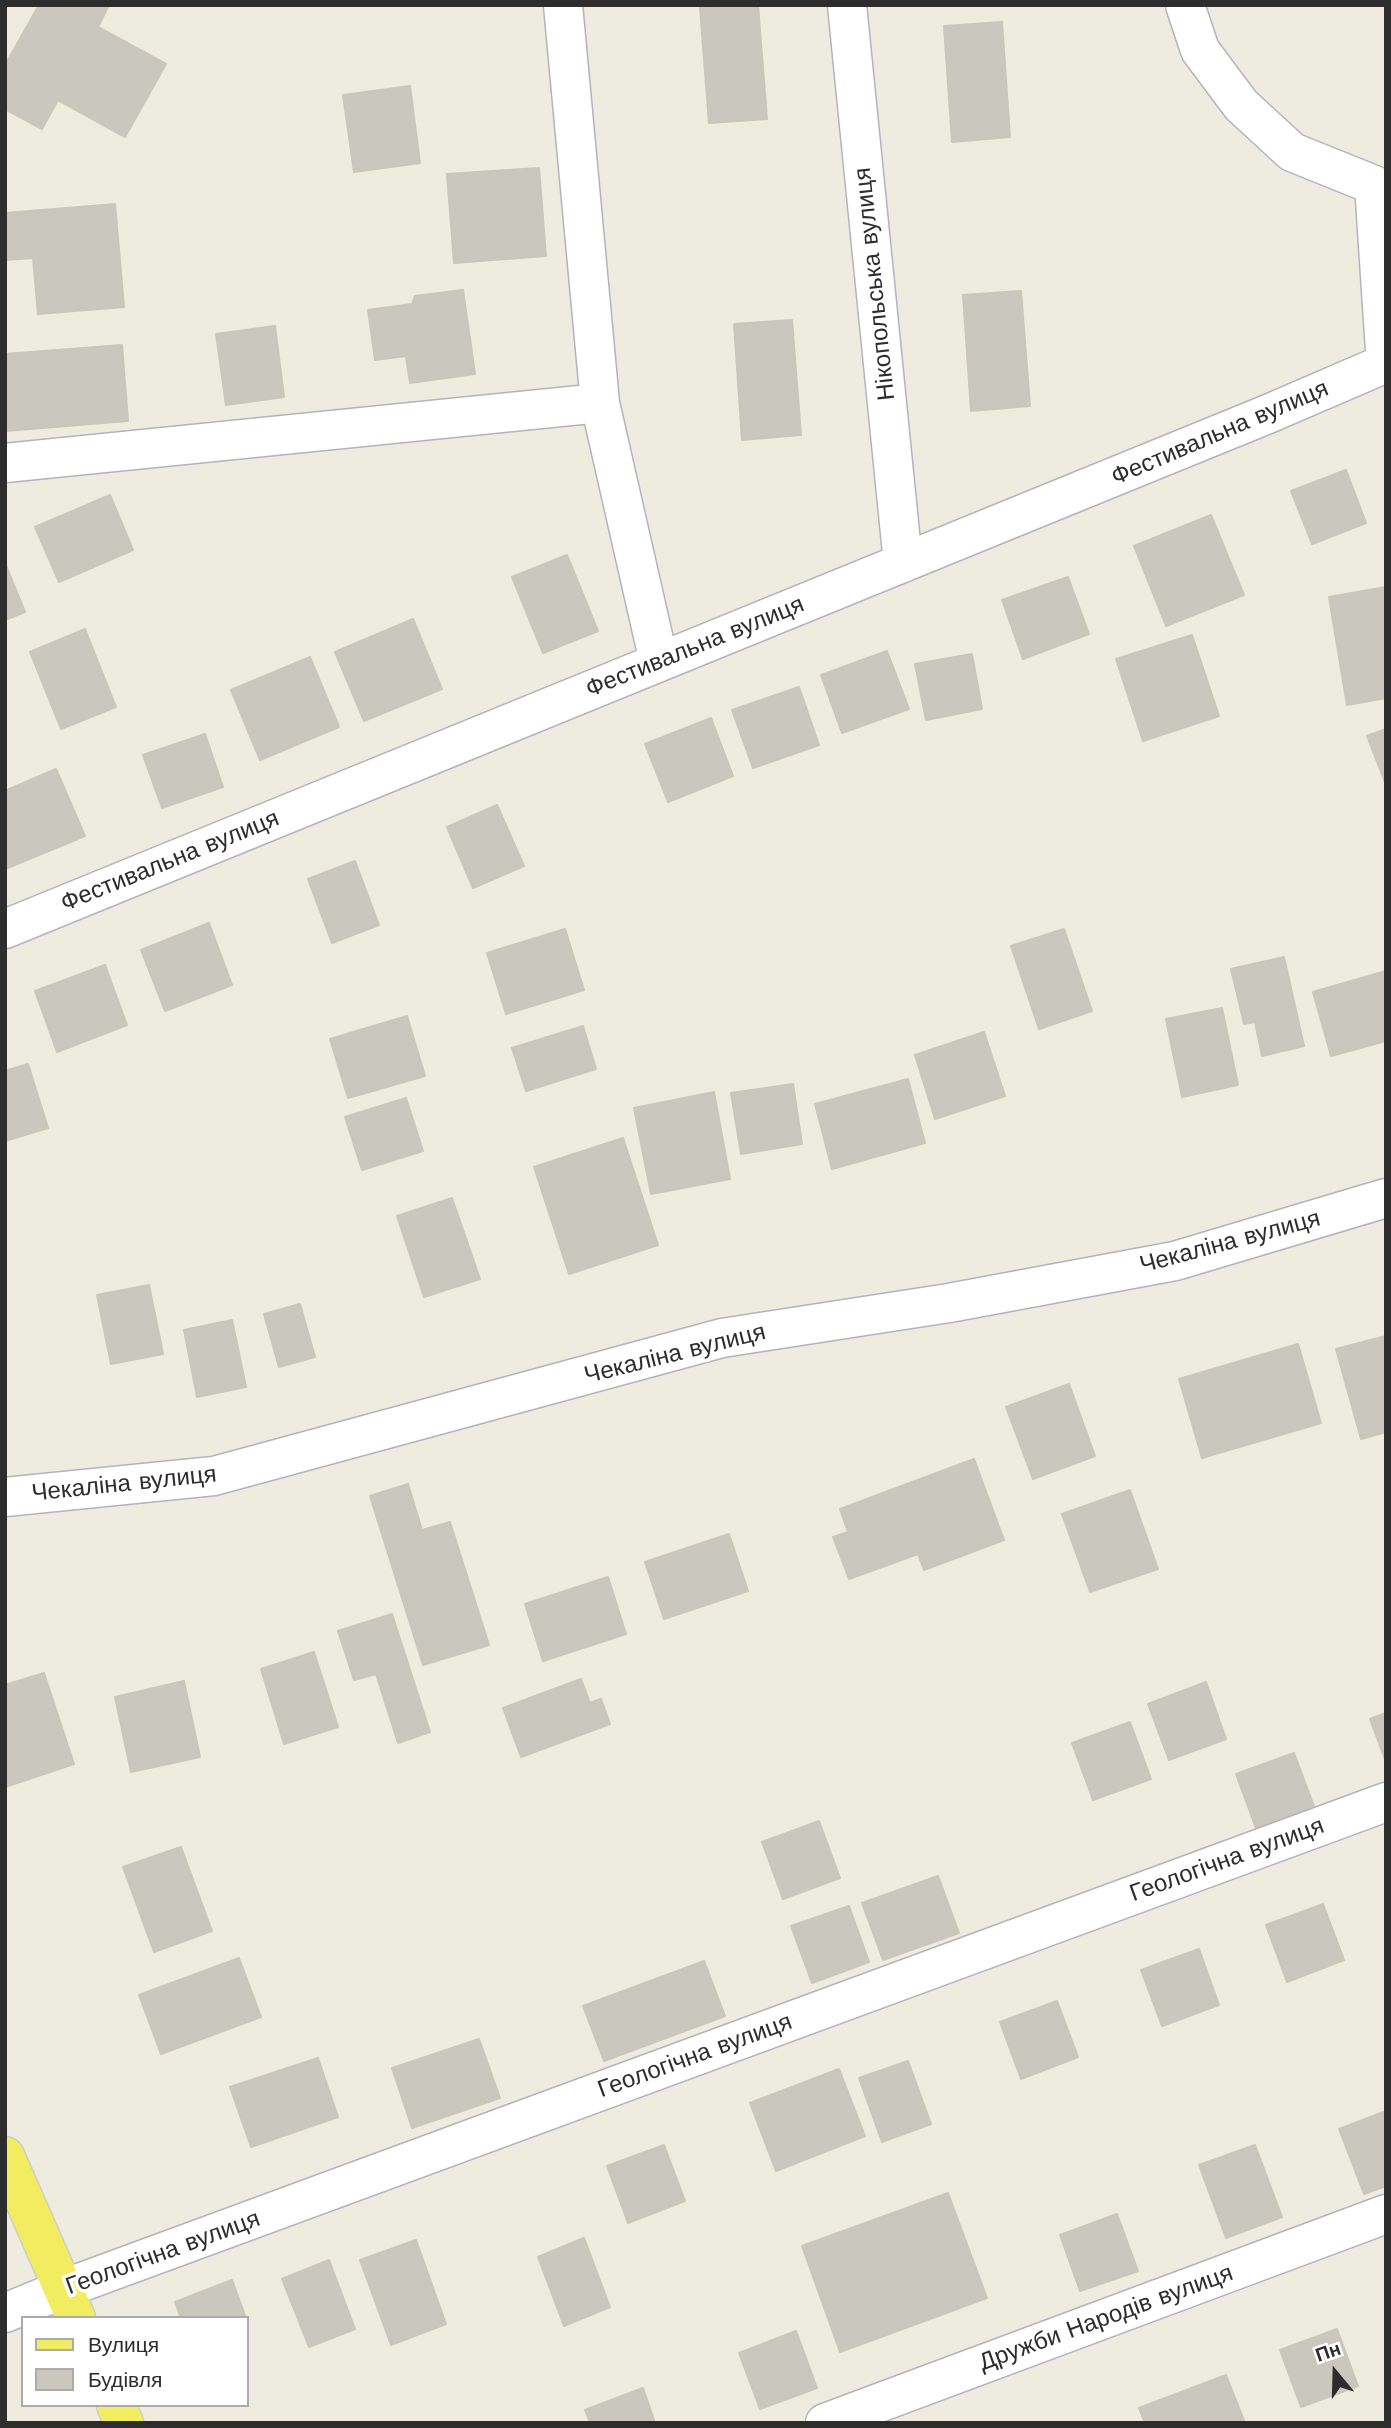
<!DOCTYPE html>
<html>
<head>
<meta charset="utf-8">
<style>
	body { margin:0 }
	#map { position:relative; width:1391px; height:2428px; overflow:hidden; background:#eeebdf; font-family:"Work Sans",sans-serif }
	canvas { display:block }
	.frame { position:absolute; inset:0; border:7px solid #2d2d2d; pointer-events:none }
	.legend { position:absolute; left:21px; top:2316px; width:228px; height:91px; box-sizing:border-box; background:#fff; border:2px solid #ababab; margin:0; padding:9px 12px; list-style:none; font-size:21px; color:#2d2d2d }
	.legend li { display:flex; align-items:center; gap:14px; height:35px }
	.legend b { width:35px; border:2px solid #ababab }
	.north { position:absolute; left:1300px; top:2337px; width:70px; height:70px; -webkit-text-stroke:5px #fff; paint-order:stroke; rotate:341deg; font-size:19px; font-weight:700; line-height:28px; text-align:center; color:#2d2d2d }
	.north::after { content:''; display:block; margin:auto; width:24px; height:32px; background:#2d2d2d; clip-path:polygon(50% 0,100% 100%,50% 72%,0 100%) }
</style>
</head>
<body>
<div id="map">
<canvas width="1391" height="2428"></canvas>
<div class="frame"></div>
<ul class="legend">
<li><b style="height:9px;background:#f2ed60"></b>Вулиця</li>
<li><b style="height:19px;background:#cac7be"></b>Будівля</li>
</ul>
<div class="north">Пн</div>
</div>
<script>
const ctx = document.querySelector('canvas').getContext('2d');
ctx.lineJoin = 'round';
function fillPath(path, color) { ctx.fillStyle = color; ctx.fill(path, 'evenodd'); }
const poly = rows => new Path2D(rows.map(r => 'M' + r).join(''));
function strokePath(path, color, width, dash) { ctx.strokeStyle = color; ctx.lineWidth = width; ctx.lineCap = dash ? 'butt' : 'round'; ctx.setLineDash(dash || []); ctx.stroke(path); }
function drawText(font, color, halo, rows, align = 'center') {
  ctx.font = font + ' "Work Sans",sans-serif'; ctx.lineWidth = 7; ctx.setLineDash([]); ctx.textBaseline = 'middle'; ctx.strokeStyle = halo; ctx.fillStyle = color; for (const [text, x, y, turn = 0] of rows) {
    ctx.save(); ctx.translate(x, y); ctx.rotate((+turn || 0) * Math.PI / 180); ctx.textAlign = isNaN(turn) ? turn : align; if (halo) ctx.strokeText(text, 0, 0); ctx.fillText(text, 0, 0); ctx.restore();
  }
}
const building = poly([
	[39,5,109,5,98,27,166,64,125,137,58,100,42,129,5,109,5,65,39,5],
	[734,5,758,5,767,119,709,123,700,8,734,5],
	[1002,22,1010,137,952,142,944,26,1002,22],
	[410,86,420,163,354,172,343,95,410,86],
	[539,168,546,256,454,263,447,174,539,168],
	[115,204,124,307,38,314,33,258,5,260,5,213,115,204],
	[463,290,475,374,410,383,406,356,375,360,368,310,412,304,415,296,463,290],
	[1021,291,1030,406,971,411,963,295,1021,291],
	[792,320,801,435,742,440,734,324,792,320],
	[275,326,284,397,226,405,216,334,275,326],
	[122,345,128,421,5,431,5,354,122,345],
	[1346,470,1366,523,1312,544,1291,491,1346,470],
	[110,495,133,550,59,582,35,527,110,495],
	[1211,515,1244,595,1166,626,1134,546,1211,515],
	[567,555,598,631,543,653,512,577,567,555],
	[5,563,25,612,5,620,5,563],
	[1068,577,1089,634,1023,659,1002,600,1068,577],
	[1386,587,1386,698,1347,705,1329,597,1386,587],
	[413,619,442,689,364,721,335,652,413,619],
	[85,629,116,707,61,729,30,652,85,629],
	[1192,635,1219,716,1143,741,1116,659,1192,635],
	[887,651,909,709,842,733,821,675,887,651],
	[972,654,982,709,926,720,915,664,972,654],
	[310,657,339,727,260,760,231,690,310,657],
	[799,687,819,745,753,768,732,710,799,687],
	[711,718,733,776,668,802,645,744,711,718],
	[1386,729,1386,785,1367,736,1386,729],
	[205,734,223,787,162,808,143,755,205,734],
	[56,769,85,836,5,869,5,791,56,769],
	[497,805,524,866,473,888,447,827,497,805],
	[355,861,379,925,332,943,308,879,355,861],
	[209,923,232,985,165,1011,141,950,209,923],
	[565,929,584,990,506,1014,487,953,565,929],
	[1064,929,1092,1011,1039,1029,1011,946,1064,929],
	[1284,957,1304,1046,1262,1056,1255,1022,1244,1024,1231,969,1284,957],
	[105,965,127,1025,57,1052,35,991,105,965],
	[1386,971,1386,1041,1331,1056,1313,992,1386,971],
	[1222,1008,1238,1085,1182,1097,1166,1019,1222,1008],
	[407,1016,425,1076,348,1098,330,1039,407,1016],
	[583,1026,596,1069,526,1091,512,1048,583,1026],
	[984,1032,1005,1096,935,1119,915,1055,984,1032],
	[28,1064,48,1128,5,1141,5,1071,28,1064],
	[908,1079,925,1143,832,1169,815,1104,908,1079],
	[793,1084,802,1144,741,1154,731,1093,793,1084],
	[714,1092,730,1179,651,1194,634,1108,714,1092],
	[406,1098,423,1151,362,1170,345,1117,406,1098],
	[623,1138,658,1245,569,1274,534,1167,623,1138],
	[452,1198,480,1279,424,1297,397,1216,452,1198],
	[149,1285,163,1354,111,1364,97,1295,149,1285],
	[300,1304,315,1357,279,1367,264,1314,300,1304],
	[232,1320,246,1387,197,1397,184,1330,232,1320],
	[1386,1336,1386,1432,1361,1439,1336,1349,1386,1336],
	[1298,1344,1321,1423,1202,1458,1179,1379,1298,1344],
	[1069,1384,1095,1456,1033,1479,1006,1407,1069,1384],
	[974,1459,1004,1540,924,1570,918,1554,849,1579,833,1537,848,1532,840,1509,974,1459],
	[408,1484,422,1530,450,1522,489,1645,423,1665,370,1496,408,1484],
	[1130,1490,1158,1569,1090,1592,1062,1514,1130,1490],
	[729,1534,748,1591,664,1619,645,1562,729,1534],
	[608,1577,626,1634,543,1661,525,1604,608,1577],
	[392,1614,430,1732,398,1743,376,1674,354,1680,338,1631,392,1614],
	[314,1652,338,1727,284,1744,261,1669,314,1652],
	[44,1673,74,1764,5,1787,5,1685,44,1673],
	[581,1679,590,1703,601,1699,610,1724,521,1757,503,1708,581,1679],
	[184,1681,200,1757,131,1772,115,1697,184,1681],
	[1206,1682,1226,1739,1169,1760,1148,1704,1206,1682],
	[1386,1713,1386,1762,1370,1719,1386,1713],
	[1130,1722,1151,1779,1093,1800,1072,1743,1130,1722],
	[1294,1753,1315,1809,1257,1831,1236,1774,1294,1753],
	[819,1821,840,1878,783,1899,762,1842,819,1821],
	[181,1847,212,1931,154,1952,123,1867,181,1847],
	[938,1876,959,1933,883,1960,862,1903,938,1876],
	[1323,1904,1344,1960,1287,1982,1266,1925,1323,1904],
	[849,1906,869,1962,812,1983,791,1926,849,1906],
	[1199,1949,1219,2005,1162,2026,1141,1970,1199,1949],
	[239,1958,261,2017,161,2054,139,1995,239,1958],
	[704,1961,725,2016,604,2061,583,2006,704,1961],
	[1057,2001,1078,2057,1021,2079,1000,2022,1057,2001],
	[479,2039,500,2098,412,2128,392,2068,479,2039],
	[318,2058,338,2117,251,2147,230,2087,318,2058],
	[908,2061,931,2124,882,2142,859,2078,908,2061],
	[839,2069,865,2136,776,2171,750,2103,839,2069],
	[1386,2111,1386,2186,1364,2194,1339,2129,1386,2111],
	[664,2145,685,2201,628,2223,607,2166,664,2145],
	[1255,2145,1282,2217,1226,2238,1199,2165,1255,2145],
	[948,2193,987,2298,840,2352,802,2246,948,2193],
	[1117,2214,1138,2271,1080,2291,1060,2235,1117,2214],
	[584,2238,610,2307,564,2326,538,2257,584,2238],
	[416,2240,446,2324,391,2345,360,2260,416,2240],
	[329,2260,355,2329,309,2347,282,2279,329,2260],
	[232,2280,246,2318,181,2318,175,2302,232,2280],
	[1337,2329,1358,2386,1301,2407,1280,2350,1337,2329],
	[796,2331,817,2388,760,2409,739,2353,796,2331],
	[1226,2375,1245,2423,1145,2423,1139,2408,1226,2375],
	[643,2388,655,2423,590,2423,585,2410,643,2388]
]);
const minor = poly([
	[563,5,600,403,659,662],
	[847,5,903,563],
	[1185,5,1200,50,1241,105,1292,152,1374,185,1386,366],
	[5,463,600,403],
	[5,929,1268,414,1384,364],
	[5,1497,214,1476,722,1338,949,1303,1175,1261,1386,1198],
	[5,2313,63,2289,1386,1802],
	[825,2423,1386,2214]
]);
const major = poly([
	[5,2156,76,2318],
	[116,2405,124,2423]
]);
const streetNames = [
	["Нікопольська вулиця",875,284,-96],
	["Фестивальна вулиця",1220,433,-23],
	["Фестивальна вулиця",695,647,-22],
	["Фестивальна вулиця",170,861,-22],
	["Чекаліна вулиця",1230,1242,-15],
	["Чекаліна вулиця",675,1354,-14],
	["Чекаліна вулиця",124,1484,-6],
	["Геологічна вулиця",1227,1860,-20],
	["Геологічна вулиця",695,2056,-20],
	["Геологічна вулиця",163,2253,-20],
	["Дружби Народів вулиця",1106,2318,-20]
];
fillPath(building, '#cac7be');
strokePath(building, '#cac7b8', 2);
strokePath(minor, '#b3b3c0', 41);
strokePath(major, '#cdcdcd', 41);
strokePath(minor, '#fff', 38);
strokePath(major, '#f2ed60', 38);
drawText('24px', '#2d2d2d', '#fff', streetNames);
</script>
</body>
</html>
